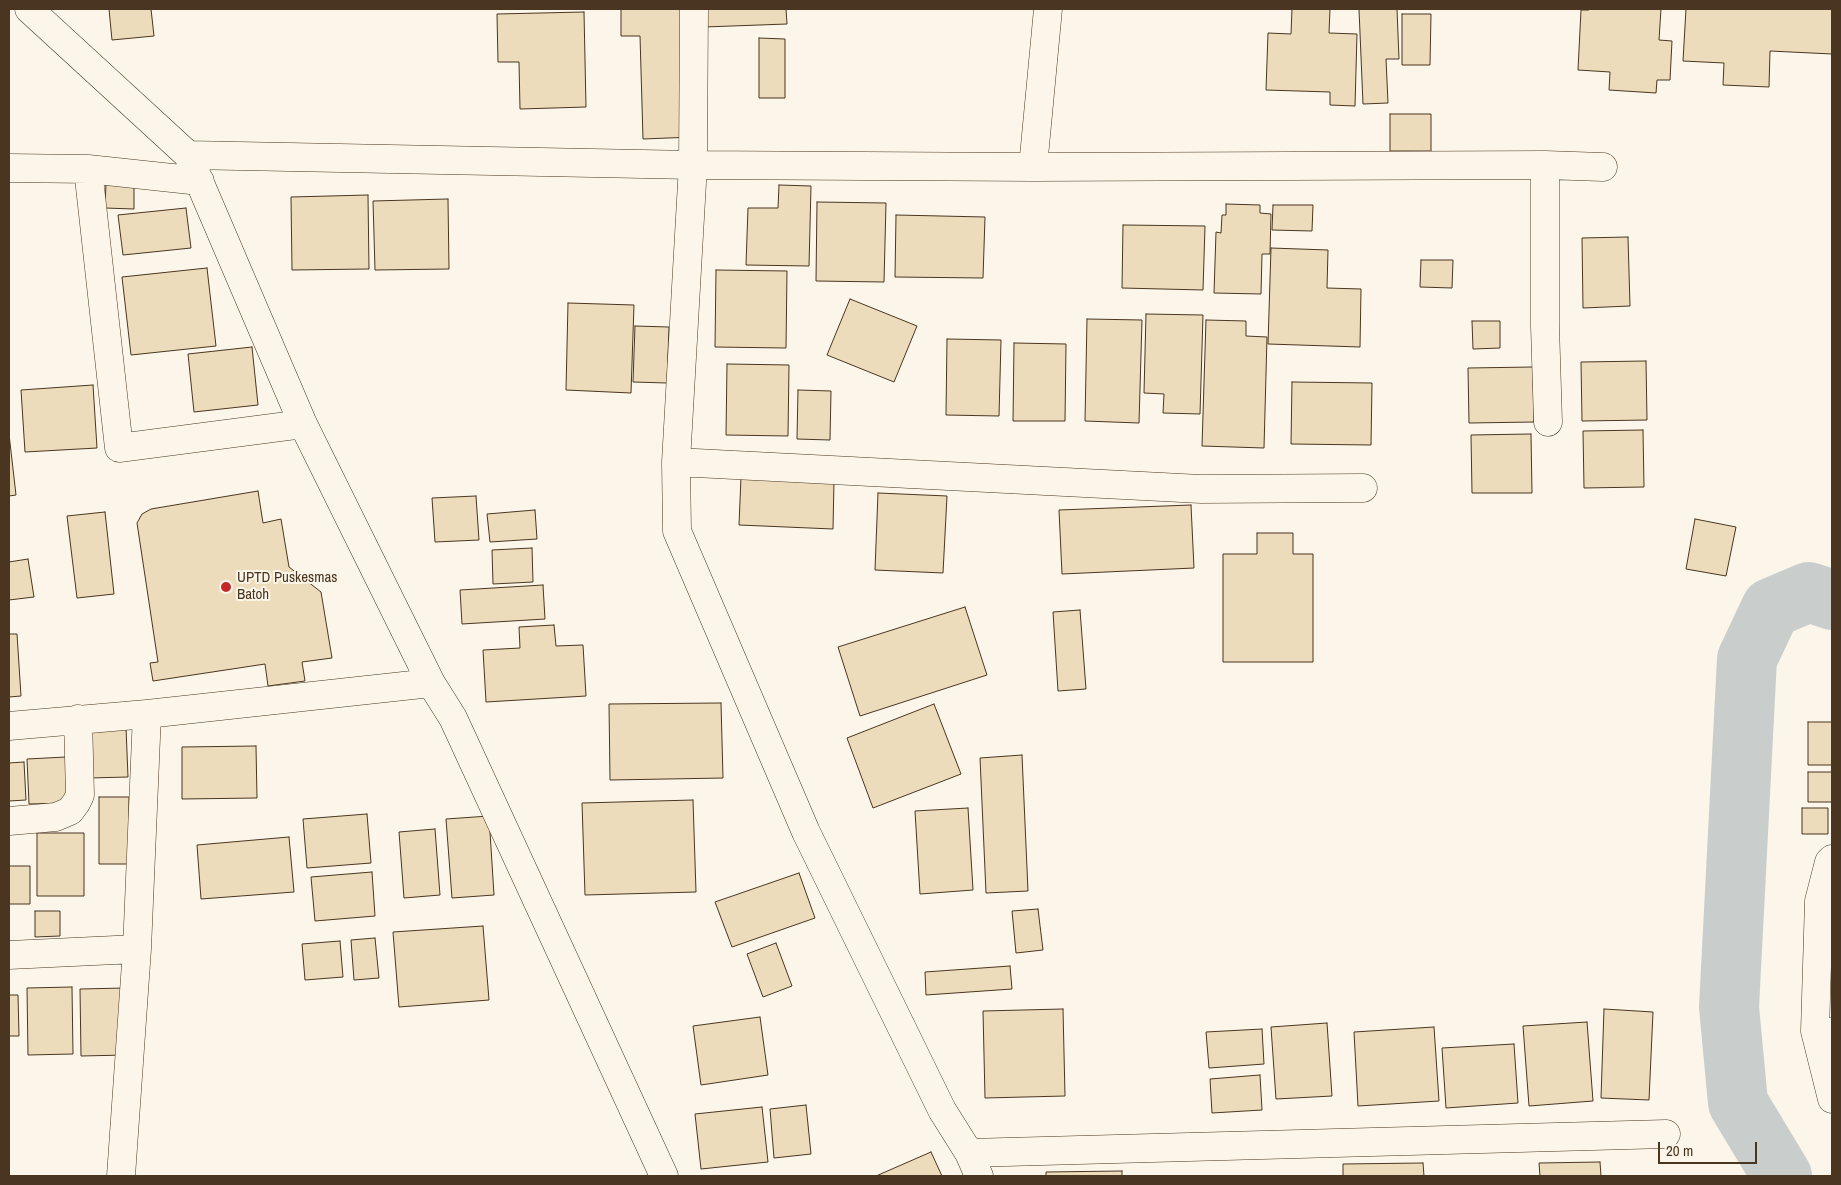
<!DOCTYPE html>
<html>
<head>
<meta charset="utf-8">
<style>
	body { margin:0 }
	#map { position:relative; width:1841px; height:1185px; overflow:hidden; background:#fbf6e9; font-family:"Archivo Narrow",sans-serif }
	canvas { display:block }
	.frame { position:absolute; inset:0; border:10px solid #4a3520; pointer-events:none }
	.scale { position:absolute; left:1658px; top:1142px; width:99px; height:22px; box-sizing:border-box; border:2px solid #4a3520; border-top:0; padding-left:6px; font-size:15px; line-height:18px; white-space:nowrap; color:#4a3520; -webkit-text-stroke:4px #fbf6e9; paint-order:stroke }
</style>
</head>
<body>
<div id="map">
<canvas width="1841" height="1185"></canvas>
<div class="frame"></div>
<div class="scale">20 m</div>
</div>
<script>
const ctx = document.querySelector('canvas').getContext('2d');
ctx.lineJoin = 'round';
const poly = rows => new Path2D(rows.map(r => 'M' + r).join(''));
function strokePath(path, color, width, dash) { ctx.strokeStyle = color; ctx.lineWidth = width; ctx.lineCap = dash ? 'butt' : 'round'; ctx.setLineDash(dash || []); ctx.stroke(path); }
function fillPath(path, color) { ctx.fillStyle = color; ctx.fill(path, 'evenodd'); }
function drawText(font, color, halo, rows, align = 'center') {
  ctx.font = font + ' "Archivo Narrow",sans-serif'; ctx.lineWidth = 4; ctx.setLineDash([]); ctx.textBaseline = 'middle'; ctx.strokeStyle = halo; ctx.fillStyle = color; for (const [text, x, y, turn = 0] of rows) {
    ctx.save(); ctx.translate(x, y); ctx.rotate((+turn || 0) * Math.PI / 180); ctx.textAlign = isNaN(turn) ? turn : align; if (halo) ctx.strokeText(text, 0, 0); ctx.fillText(text, 0, 0); ctx.restore();
  }
}
const river = poly([
	[1782,1176,1738,1103,1729,1007,1747,659,1771,608,1809,592,1832,600]
]);
const building = poly([
	[109,9,151,9,154,36,112,40,109,9],
	[621,9,689,9,693,137,643,139,640,36,621,36,621,9],
	[703,9,786,9,787,24,704,27,703,9],
	[1292,9,1330,9,1329,33,1357,34,1355,106,1330,105,1330,92,1266,90,1268,33,1291,34,1292,9],
	[1359,9,1397,9,1399,59,1386,59,1388,103,1363,104,1359,9],
	[1590,9,1661,9,1659,40,1672,41,1670,80,1657,80,1656,93,1609,90,1610,72,1578,70,1581,10,1589,10,1590,9],
	[1686,9,1832,9,1832,54,1770,51,1769,87,1723,85,1724,63,1683,61,1686,9],
	[584,12,586,107,520,109,519,62,498,62,497,14,584,12],
	[1402,14,1431,14,1430,65,1402,65,1402,14],
	[759,38,785,39,785,98,759,98,759,38],
	[1390,114,1431,114,1431,151,1390,151,1390,114],
	[106,183,134,184,134,209,105,208,106,183],
	[779,185,811,186,809,266,746,265,748,208,778,208,779,185],
	[368,195,369,269,292,270,291,197,368,195],
	[448,199,449,269,375,270,373,201,448,199],
	[817,202,886,203,884,282,816,281,817,202],
	[1226,204,1260,205,1260,213,1271,214,1270,254,1262,254,1261,294,1214,293,1216,232,1221,233,1222,215,1226,215,1226,204],
	[1273,205,1313,205,1312,231,1272,230,1273,205],
	[186,208,191,248,123,255,118,215,186,208],
	[896,215,985,217,983,278,895,277,896,215],
	[1123,225,1205,226,1203,290,1122,288,1123,225],
	[1628,237,1630,306,1583,308,1582,238,1628,237],
	[1271,248,1328,250,1327,288,1361,289,1360,347,1268,344,1271,248],
	[1421,260,1453,260,1452,288,1420,287,1421,260],
	[207,268,216,346,131,355,122,277,207,268],
	[716,270,787,271,786,348,715,347,716,270],
	[850,299,917,326,894,382,827,355,850,299],
	[568,303,634,305,631,393,566,390,568,303],
	[1146,314,1203,315,1200,414,1163,413,1164,394,1144,393,1146,314],
	[1087,319,1142,320,1139,423,1085,421,1087,319],
	[1206,320,1246,321,1246,336,1267,337,1264,448,1202,446,1206,320],
	[1472,321,1500,321,1500,348,1473,349,1472,321],
	[635,326,669,327,667,383,633,382,635,326],
	[947,339,1001,340,999,416,946,415,947,339],
	[1014,343,1066,344,1065,421,1013,421,1014,343],
	[252,347,258,405,194,412,188,354,252,347],
	[1646,361,1647,420,1582,421,1581,362,1646,361],
	[727,364,789,365,788,436,726,435,727,364],
	[1533,367,1534,422,1469,423,1468,368,1533,367],
	[1292,382,1372,383,1371,445,1291,444,1292,382],
	[93,385,97,448,25,452,21,390,93,385],
	[798,390,831,391,830,440,797,439,798,390],
	[1643,430,1644,487,1584,488,1583,431,1643,430],
	[9,434,16,495,9,496,9,434],
	[1531,434,1532,493,1472,493,1471,435,1531,434],
	[741,477,834,480,833,529,739,525,741,477],
	[258,491,263,523,281,519,289,567,321,592,332,658,302,662,305,681,268,686,265,664,153,681,150,663,158,662,137,523,142,514,151,509,258,491],
	[878,493,947,496,943,573,875,570,878,493],
	[476,496,479,540,435,542,432,498,476,496],
	[1191,505,1194,568,1062,574,1059,510,1191,505],
	[535,510,537,539,490,542,487,514,535,510],
	[105,512,114,594,77,598,67,516,105,512],
	[1695,519,1736,527,1726,576,1686,569,1695,519],
	[1257,533,1293,533,1293,554,1313,554,1313,662,1223,662,1223,554,1257,554,1257,533],
	[532,548,533,582,493,584,492,550,532,548],
	[28,559,34,597,9,600,9,562,28,559],
	[543,585,545,619,462,624,460,590,543,585],
	[965,607,987,675,860,716,838,647,965,607],
	[1080,610,1086,689,1058,691,1053,612,1080,610],
	[554,625,556,646,583,645,586,696,486,702,483,650,520,648,519,627,554,625],
	[9,634,17,634,21,696,9,697,9,634],
	[721,703,723,778,610,780,609,704,721,703],
	[934,704,961,774,873,808,847,738,934,704],
	[1808,722,1832,722,1832,765,1808,765,1808,722],
	[126,727,128,777,89,778,87,728,126,727],
	[256,746,257,798,182,799,182,747,256,746],
	[1022,755,1028,891,986,893,980,758,1022,755],
	[66,757,68,803,29,804,27,759,66,757],
	[24,762,26,800,9,801,9,763,24,762],
	[1808,772,1832,772,1832,802,1808,802,1808,772],
	[99,797,129,797,129,864,99,864,99,797],
	[693,800,696,892,585,895,582,803,693,800],
	[968,808,973,890,920,894,915,811,968,808],
	[1802,808,1828,808,1828,834,1802,834,1802,808],
	[367,814,371,863,307,868,303,819,367,814],
	[489,816,494,895,452,898,446,819,489,816],
	[435,829,440,895,404,898,399,832,435,829],
	[37,833,84,833,84,896,37,896,37,833],
	[289,837,294,892,201,899,197,845,289,837],
	[9,866,30,866,30,904,9,904,9,866],
	[372,872,375,916,315,921,311,877,372,872],
	[799,873,815,918,732,947,715,902,799,873],
	[1038,909,1043,950,1016,953,1012,911,1038,909],
	[35,911,60,911,60,936,35,937,35,911],
	[483,926,489,1000,399,1007,393,932,483,926],
	[375,938,379,978,354,980,351,940,375,938],
	[340,941,343,977,305,980,302,944,340,941],
	[776,943,792,986,763,997,747,954,776,943],
	[1010,966,1012,989,926,995,925,972,1010,966],
	[72,987,73,1054,28,1055,27,988,72,987],
	[125,988,126,1055,81,1056,80,989,125,988],
	[9,995,18,995,19,1036,9,1036,9,995],
	[1063,1009,1065,1096,985,1098,983,1011,1063,1009],
	[1604,1009,1653,1012,1649,1100,1601,1098,1604,1009],
	[760,1017,768,1075,701,1085,693,1026,760,1017],
	[1587,1022,1593,1101,1529,1106,1523,1026,1587,1022],
	[1327,1023,1332,1096,1276,1099,1271,1027,1327,1023],
	[1434,1027,1439,1101,1358,1106,1354,1032,1434,1027],
	[1262,1029,1264,1064,1209,1068,1206,1032,1262,1029],
	[1514,1044,1518,1103,1446,1108,1442,1048,1514,1044],
	[1260,1075,1262,1110,1212,1113,1210,1079,1260,1075],
	[806,1105,811,1154,774,1158,770,1109,806,1105],
	[762,1107,768,1162,701,1169,695,1114,762,1107],
	[931,1152,942,1176,876,1176,931,1152],
	[1600,1162,1601,1176,1540,1176,1539,1163,1600,1162],
	[1423,1163,1424,1176,1343,1176,1343,1164,1423,1163],
	[1122,1171,1122,1176,1046,1176,1046,1172,1122,1171]
]);
const street = poly([
	[29,9,188,155,303,424,431,683,453,718,664,1176],
	[694,9,693,165,676,462,677,531,806,832,942,1110,969,1153,1666,1134],
	[188,155,693,165,1033,167,1545,165,1603,167],
	[1545,165,1545,326,1548,422],
	[1033,167,1048,9],
	[9,168,88,169,200,181],
	[88,169,119,448,303,424],
	[676,462,1201,489,1363,488],
	[9,726,147,714,431,683],
	[9,821,56,817,70,811,76,803,80,795,78,719],
	[9,955,137,949],
	[1815,1031,1819,901,1829,862,1832,859],
	[1832,1032,1815,1031,1832,1099],
	[969,1153,979,1176],
	[121,1176,137,949,147,714]
]);
const markers = [
	[226,587,6,"#c62828"]
];
const poiNames = [
	["UPTD Puskesmas",237,578],
	["Batoh",237,595]
];
strokePath(river, '#c9cecd', 60);
fillPath(building, '#ecdcbc');
strokePath(building, '#4a3520', 1);
strokePath(street, '#4a3520', 29);
strokePath(street, '#fbf6e9', 28);
for (const [x, y, r, color] of markers) { const dot = new Path2D(); dot.arc(x, y, r, 0, 2 * Math.PI); ctx.fillStyle = color; ctx.fill(dot); strokePath(dot, '#fbf6e9', 2); }
drawText('15px', '#4a3520', '#fbf6e9', poiNames, 'left');
</script>
</body>
</html>
